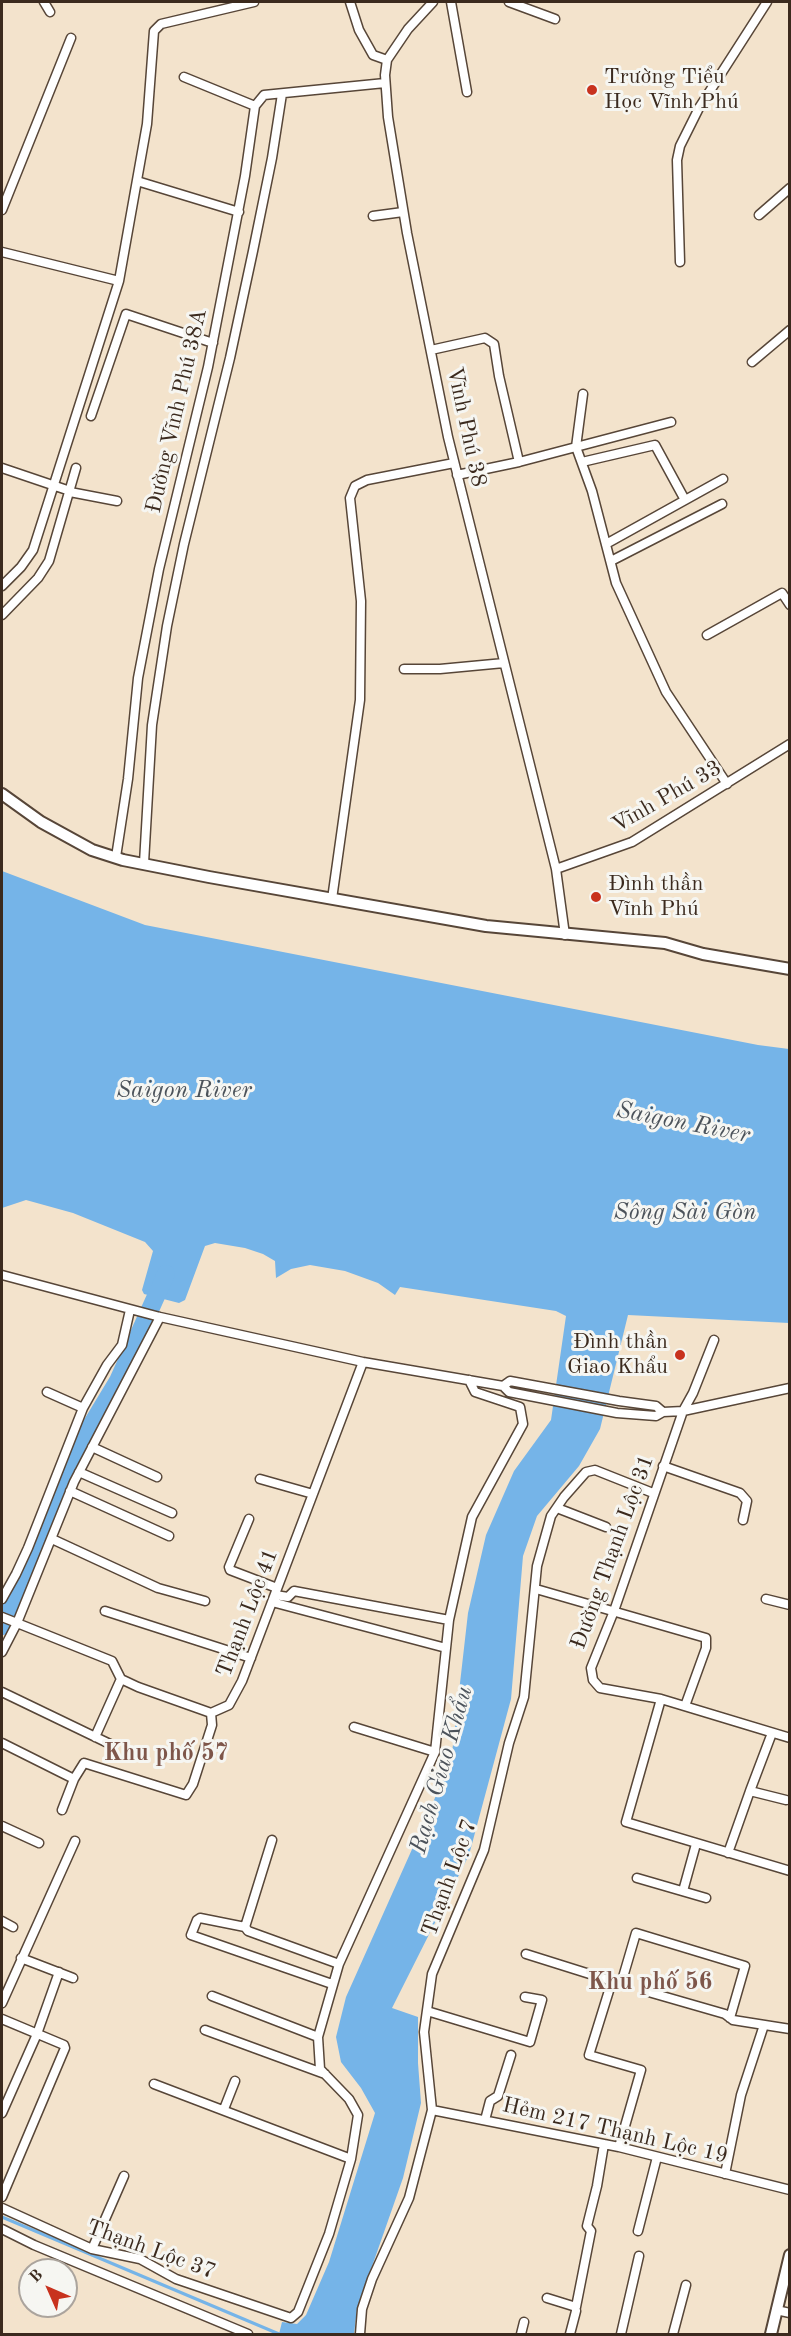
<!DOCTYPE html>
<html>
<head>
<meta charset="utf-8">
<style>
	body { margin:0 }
	#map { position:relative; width:791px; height:2336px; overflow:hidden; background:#f3e3cc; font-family:"Old Standard TT",serif }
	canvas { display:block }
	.frame { position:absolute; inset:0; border:3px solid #3b2a1e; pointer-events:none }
	.north { position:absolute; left:18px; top:2258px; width:60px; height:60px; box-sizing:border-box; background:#f6f6f2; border:2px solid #aba49d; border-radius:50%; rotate:315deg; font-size:16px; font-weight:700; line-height:24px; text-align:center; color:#3b2a1e }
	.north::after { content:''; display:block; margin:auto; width:21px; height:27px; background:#c8321e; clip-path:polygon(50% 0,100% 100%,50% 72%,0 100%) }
</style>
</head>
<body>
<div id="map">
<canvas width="791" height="2336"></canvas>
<div class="frame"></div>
<div class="north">B</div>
</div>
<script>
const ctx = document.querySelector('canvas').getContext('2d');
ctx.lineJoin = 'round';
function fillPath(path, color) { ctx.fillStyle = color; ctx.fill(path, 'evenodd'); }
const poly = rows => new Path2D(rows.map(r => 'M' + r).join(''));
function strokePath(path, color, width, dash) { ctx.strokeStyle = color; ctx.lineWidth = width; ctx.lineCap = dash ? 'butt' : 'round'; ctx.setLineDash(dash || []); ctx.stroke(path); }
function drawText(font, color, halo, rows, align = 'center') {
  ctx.font = font + ' "Old Standard TT",serif'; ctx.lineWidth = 6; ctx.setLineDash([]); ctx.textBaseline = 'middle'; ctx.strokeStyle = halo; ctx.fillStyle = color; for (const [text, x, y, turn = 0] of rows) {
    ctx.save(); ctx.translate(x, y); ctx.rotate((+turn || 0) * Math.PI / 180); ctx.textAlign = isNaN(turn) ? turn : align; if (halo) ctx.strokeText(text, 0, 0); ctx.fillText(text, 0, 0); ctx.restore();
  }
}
const water = poly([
	[2,871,145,925,758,1045,789,1049,789,1323,628,1315,600,1429,579,1466,537,1516,523,1556,511,1699,469,1855,392,2008,418,2017,418,2063,421,2103,403,2178,357,2309,354,2334,279,2334,282,2322,297,2324,306,2315,329,2262,375,2113,361,2088,341,2062,336,2037,346,1997,451,1762,468,1613,486,1535,514,1471,551,1420,566,1316,556,1311,400,1287,395,1295,378,1283,345,1271,310,1265,291,1269,276,1278,275,1261,263,1254,245,1248,215,1243,205,1246,185,1300,179,1303,144,1294,142,1290,153,1251,145,1242,73,1213,26,1200,2,1208]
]);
const stream = poly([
	[2,2217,279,2334]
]);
const river = poly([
	[2,1626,89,1429,118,1381,166,1274]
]);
const minor = poly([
	[44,2,50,12],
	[350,2,359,30,373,55,387,60],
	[433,2,408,29,387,60,385,75,388,117,407,233,448,437,556,869,565,935],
	[451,2,467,92],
	[509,2,555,19],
	[184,77,255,106],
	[137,181,239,212],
	[2,210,71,38],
	[759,215,790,188],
	[373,216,403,212],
	[2,252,119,281,33,550,21,567,2,586],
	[680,262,677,160,680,146,699,108,767,2],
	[119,281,147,124,154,31,161,24,254,2],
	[431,350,485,338,494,344,499,376,519,462,671,422],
	[752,362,790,330],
	[583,394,576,447,592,491,616,583,666,692,727,784],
	[91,416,126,314,213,343],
	[582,462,655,445,685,500],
	[2,468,70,491],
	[457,475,519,462],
	[70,492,117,501],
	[606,544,723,479],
	[611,561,722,504],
	[2,615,38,578,49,561,76,468],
	[707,635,782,593,790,605],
	[404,669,440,669,504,663],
	[116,857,128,779,138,678,159,569,208,367,245,176,255,106,264,95,385,83],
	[144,863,152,725,167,626,184,544,230,358,253,251,272,158,282,94],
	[556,869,632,842,790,744],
	[332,899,360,700,361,601,350,498,355,486,367,480,454,463],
	[2,1275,160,1317,363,1362,503,1386,509,1392,617,1413,656,1416,663,1412,683,1411,790,1388],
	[714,1340,693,1393,683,1411,614,1611,591,1668,593,1680,600,1688,661,1699,790,1738],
	[503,1386,510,1381,619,1401,656,1406,663,1412],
	[47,1392,83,1408,107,1365,122,1345,130,1310],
	[92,1447,157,1477],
	[663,1466,740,1493,747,1501,743,1520],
	[79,1472,172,1513],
	[260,1479,313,1494],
	[70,1491,169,1536],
	[557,1508,606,1527],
	[249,1519,229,1567,230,1570,277,1588],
	[52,1539,158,1588,205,1601],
	[536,1589,706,1638,706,1648,685,1706],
	[275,1595,288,1597,294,1591,449,1620],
	[2,1599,16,1574,28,1548,83,1408],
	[766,1599,790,1605],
	[272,1602,446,1648],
	[105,1611,251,1658],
	[2,1617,112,1661,121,1679,138,1687,211,1713,229,1705,242,1681,363,1362],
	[2,1652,17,1623,74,1482,160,1317],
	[2,1692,110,1744],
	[661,1699,626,1822,790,1871],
	[354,1727,435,1752],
	[772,1733,750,1791,786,1800],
	[95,1737,121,1679],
	[2,1743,74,1779],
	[62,1810,74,1779,84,1763,186,1795,193,1784,212,1725,211,1713],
	[2,1826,39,1843],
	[272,1840,245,1927,248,1931,339,1964],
	[728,1853,750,1791],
	[637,1878,706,1898],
	[683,1891,696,1844],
	[2,1921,13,1927],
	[245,1927,200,1918,197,1920,191,1935,332,1984],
	[526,1954,612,1981],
	[21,1958,73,1978],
	[645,1991,725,2014,733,2020,790,2029],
	[212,1996,318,2037],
	[2,2003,75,1841],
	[427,2011,530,2042,542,2000,525,1997],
	[2,2019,64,2045,65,2048,2,2197],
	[205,2030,325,2074],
	[154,2084,351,2159],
	[224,2109,235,2081],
	[432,2110,619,2147,790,2190],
	[2,2113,37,2034,59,1972],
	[485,2120,490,2101,498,2096,511,2055],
	[619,2147,641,2070,589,2055,612,1981,621,1984,636,1933,745,1966,730,2018],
	[725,2174,741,2095,764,2025],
	[2,2208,92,2249,140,2259,176,2279,291,2318,298,2312,329,2234,351,2159,358,2115,349,2099,320,2069,318,2037,339,1964,435,1752,449,1620,472,1517,523,1424,520,1407,475,1392,469,1380],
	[2,2229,34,2245,248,2334],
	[638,2231,657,2157],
	[92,2249,124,2176],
	[547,2298,576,2307,591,2231,587,2226,597,2186,604,2144],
	[776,2310,790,2313],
	[360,2334,362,2309,372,2279,409,2198,432,2110,424,2032,432,1974,484,1850,509,1743,524,1697,537,1566,551,1516,564,1497,586,1472,595,1470,653,1493],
	[521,2334,524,2322],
	[570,2334,576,2311],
	[621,2334,639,2256],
	[673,2334,686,2285]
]);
const tertiary = poly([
	[2,794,41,822,92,850,123,860,209,877,486,926,665,943,703,954,790,969],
	[771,2334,790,2255]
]);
const markers = [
	[592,90,6,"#c8321e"],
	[596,897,6,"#c8321e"],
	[680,1355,6,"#c8321e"]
];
const poiNames = [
	["Trường Tiểu",604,77],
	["Học Vĩnh Phú",604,102],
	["Đình thần",608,884],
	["Vĩnh Phú",608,909],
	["Đình thần",668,1342,"right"],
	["Giao Khẩu",668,1367,"right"]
];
const streetNames = [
	["Đường Vĩnh Phú 38A",177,411,-77],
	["Vĩnh Phú 38",466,427,78],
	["Vĩnh Phú 33",667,797,-30],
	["Đường Thạnh Lộc 31",613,1552,-70],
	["Thạnh Lộc 41",248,1613,-69],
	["Thạnh Lộc 7",450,1878,-70],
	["Hẻm 217 Thạnh Lộc 19",615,2131,13],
	["Thạnh Lộc 37",151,2250,20]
];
const waterNames = [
	["Saigon River",184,1091],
	["Saigon River",683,1123,11],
	["Sông Sài Gòn",685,1213],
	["Rạch Giao Khẩu",442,1770,-74]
];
const neighbourhoodNames = [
	["Khu phố 57",166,1754],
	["Khu phố 56",650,1983]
];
fillPath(water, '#75b4e8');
strokePath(stream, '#75b4e8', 3);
strokePath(river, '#75b4e8', 18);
strokePath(minor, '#574638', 11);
strokePath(tertiary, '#574638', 14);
strokePath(minor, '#fff', 8);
strokePath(tertiary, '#fff', 10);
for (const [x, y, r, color] of markers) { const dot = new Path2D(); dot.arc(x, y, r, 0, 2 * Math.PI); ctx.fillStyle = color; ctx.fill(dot); strokePath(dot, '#f6f6f2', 2); }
drawText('22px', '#3b2a1e', '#f6f6f2', poiNames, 'left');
drawText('22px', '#3b2a1e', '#f6f6f2', streetNames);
drawText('italic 24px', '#4c535b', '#f6f6f2', waterNames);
drawText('bold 24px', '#7e564a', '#f6f6f2', neighbourhoodNames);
</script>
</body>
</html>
